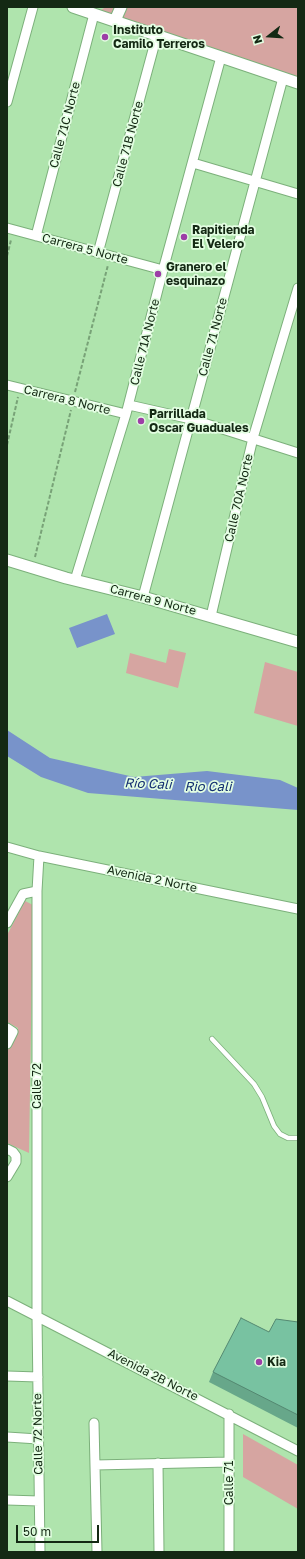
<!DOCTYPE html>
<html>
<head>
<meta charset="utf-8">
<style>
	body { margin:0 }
	#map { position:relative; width:305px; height:1559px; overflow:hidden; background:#afe4ad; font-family:"Golos Text",sans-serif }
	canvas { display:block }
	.frame { position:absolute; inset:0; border:8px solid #142914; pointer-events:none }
	.north { position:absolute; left:249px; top:16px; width:40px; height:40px; -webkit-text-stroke:3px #e3fee2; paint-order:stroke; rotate:253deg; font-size:11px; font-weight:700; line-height:16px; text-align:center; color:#142914 }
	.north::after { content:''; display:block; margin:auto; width:14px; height:18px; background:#142914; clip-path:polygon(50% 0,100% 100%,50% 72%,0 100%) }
	.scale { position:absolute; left:16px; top:1525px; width:83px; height:18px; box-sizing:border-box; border:2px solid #142914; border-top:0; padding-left:5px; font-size:12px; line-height:14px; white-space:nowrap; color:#142914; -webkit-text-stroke:3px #e3fee2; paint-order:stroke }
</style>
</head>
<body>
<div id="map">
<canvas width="305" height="1559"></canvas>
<div class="frame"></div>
<div class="north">N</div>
<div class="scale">50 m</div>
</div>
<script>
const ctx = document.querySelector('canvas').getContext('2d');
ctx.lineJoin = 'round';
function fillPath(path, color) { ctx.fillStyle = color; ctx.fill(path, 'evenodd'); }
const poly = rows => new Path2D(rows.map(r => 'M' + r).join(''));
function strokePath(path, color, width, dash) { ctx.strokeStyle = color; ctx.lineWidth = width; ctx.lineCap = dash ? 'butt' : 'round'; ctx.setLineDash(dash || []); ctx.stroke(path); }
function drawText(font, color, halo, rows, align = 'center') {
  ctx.font = font + ' "Golos Text",sans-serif'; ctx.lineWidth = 3.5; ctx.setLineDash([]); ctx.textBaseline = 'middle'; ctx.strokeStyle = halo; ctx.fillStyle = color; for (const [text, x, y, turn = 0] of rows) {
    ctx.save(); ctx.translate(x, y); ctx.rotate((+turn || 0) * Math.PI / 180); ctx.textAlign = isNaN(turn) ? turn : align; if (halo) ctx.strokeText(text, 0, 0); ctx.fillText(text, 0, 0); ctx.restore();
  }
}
const green = poly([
	[106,7,298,7,298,83,94,14],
	[169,649,186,653,178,688,126,673,130,653,166,663],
	[265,662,298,672,298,726,254,713],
	[25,901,33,905,29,1153,7,1143,7,1052,18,1028,7,1022,7,935],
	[243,1434,298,1465,298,1509,243,1477]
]);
const water = poly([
	[107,614,115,634,77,648,69,628],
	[7,730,50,758,134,777,207,771,280,780,298,788,298,810,88,793,41,777,7,756]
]);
const path = poly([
	[7,256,11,240],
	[75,392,108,265],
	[7,445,18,397],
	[35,557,71,410]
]);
const service = poly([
	[212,1039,254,1084,262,1097,274,1126,280,1134,288,1138,298,1138]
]);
const minor = poly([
	[7,102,33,7],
	[193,163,298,194],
	[7,228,163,270],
	[36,236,94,14],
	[98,253,157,35],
	[7,385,126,414],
	[129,405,191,419,298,453],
	[75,580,126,414,163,270,221,57],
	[143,597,283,78],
	[211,616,253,438,298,288],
	[7,847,39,856,298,909],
	[39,856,37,891,37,1316,40,1552],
	[7,923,23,894,37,891],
	[7,1028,13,1032,7,1044],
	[7,1149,13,1152,16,1156,16,1162,7,1177],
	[7,1301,298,1451],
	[7,1376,38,1377],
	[94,1423,97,1552],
	[7,1437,38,1439],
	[158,1463,159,1552],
	[95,1465,229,1462],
	[7,1500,39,1501],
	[229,1552,229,1414]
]);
const tertiary = poly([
	[73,7,298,83],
	[117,22,117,16,121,7],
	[7,560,66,578,143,597,298,642]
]);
const wall = poly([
	[298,1322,298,1428,209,1382,213,1372,269,1332]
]);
const building = poly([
	[241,1318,269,1332,276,1319,298,1322,298,1415,213,1372,241,1318]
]);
const markers = [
	[105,37,4,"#9d3ea7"],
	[184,237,4,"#9d3ea7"],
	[158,274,4,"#9d3ea7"],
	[141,421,4,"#9d3ea7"],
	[259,1362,4,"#9d3ea7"]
];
const poiNames = [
	["Instituto",113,30],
	["Camilo Terreros",113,44],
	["Rapitienda",192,230],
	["El Velero",192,244],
	["Granero el",166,267],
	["esquinazo",166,281],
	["Parrillada",149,414],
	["Oscar Guaduales",149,428],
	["Kia",267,1362]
];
const streetNames = [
	["Calle 71C Norte",65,125,-75],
	["Calle 71B Norte",128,144,-75],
	["Carrera 5 Norte",85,249,15],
	["Calle 71 Norte",213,337,-75],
	["Calle 71A Norte",145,342,-76],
	["Carrera 8 Norte",67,400,14],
	["Calle 70A Norte",239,498,-77],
	["Carrera 9 Norte",153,600,15],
	["Avenida 2 Norte",152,879,12],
	["Calle 72",37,1086,-90],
	["Avenida 2B Norte",153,1375,27],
	["Calle 72 Norte",38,1434,-91],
	["Calle 71",229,1483,-90]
];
const waterNames = [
	["Río Cali",148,784,2],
	["Rio Cali",208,787]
];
fillPath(green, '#d6a5a1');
fillPath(water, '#7893ca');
strokePath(service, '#7cb07b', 6);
strokePath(minor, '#7cb07b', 11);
strokePath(tertiary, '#7cb07b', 13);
strokePath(path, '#78a277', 2, [4, 2]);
strokePath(service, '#fff', 4.5);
strokePath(minor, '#fff', 9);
strokePath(tertiary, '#fff', 11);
fillPath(wall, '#67a78a');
fillPath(building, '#78c2a1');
strokePath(building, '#548871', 1);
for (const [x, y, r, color] of markers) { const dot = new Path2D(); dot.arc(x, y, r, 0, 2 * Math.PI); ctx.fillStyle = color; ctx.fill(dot); strokePath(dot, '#e3fee2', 1.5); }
drawText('bold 12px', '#142914', '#e3fee2', poiNames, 'left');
drawText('12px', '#142914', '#e3fee2', streetNames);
drawText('italic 13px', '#132e70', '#e3fee2', waterNames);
</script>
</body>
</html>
